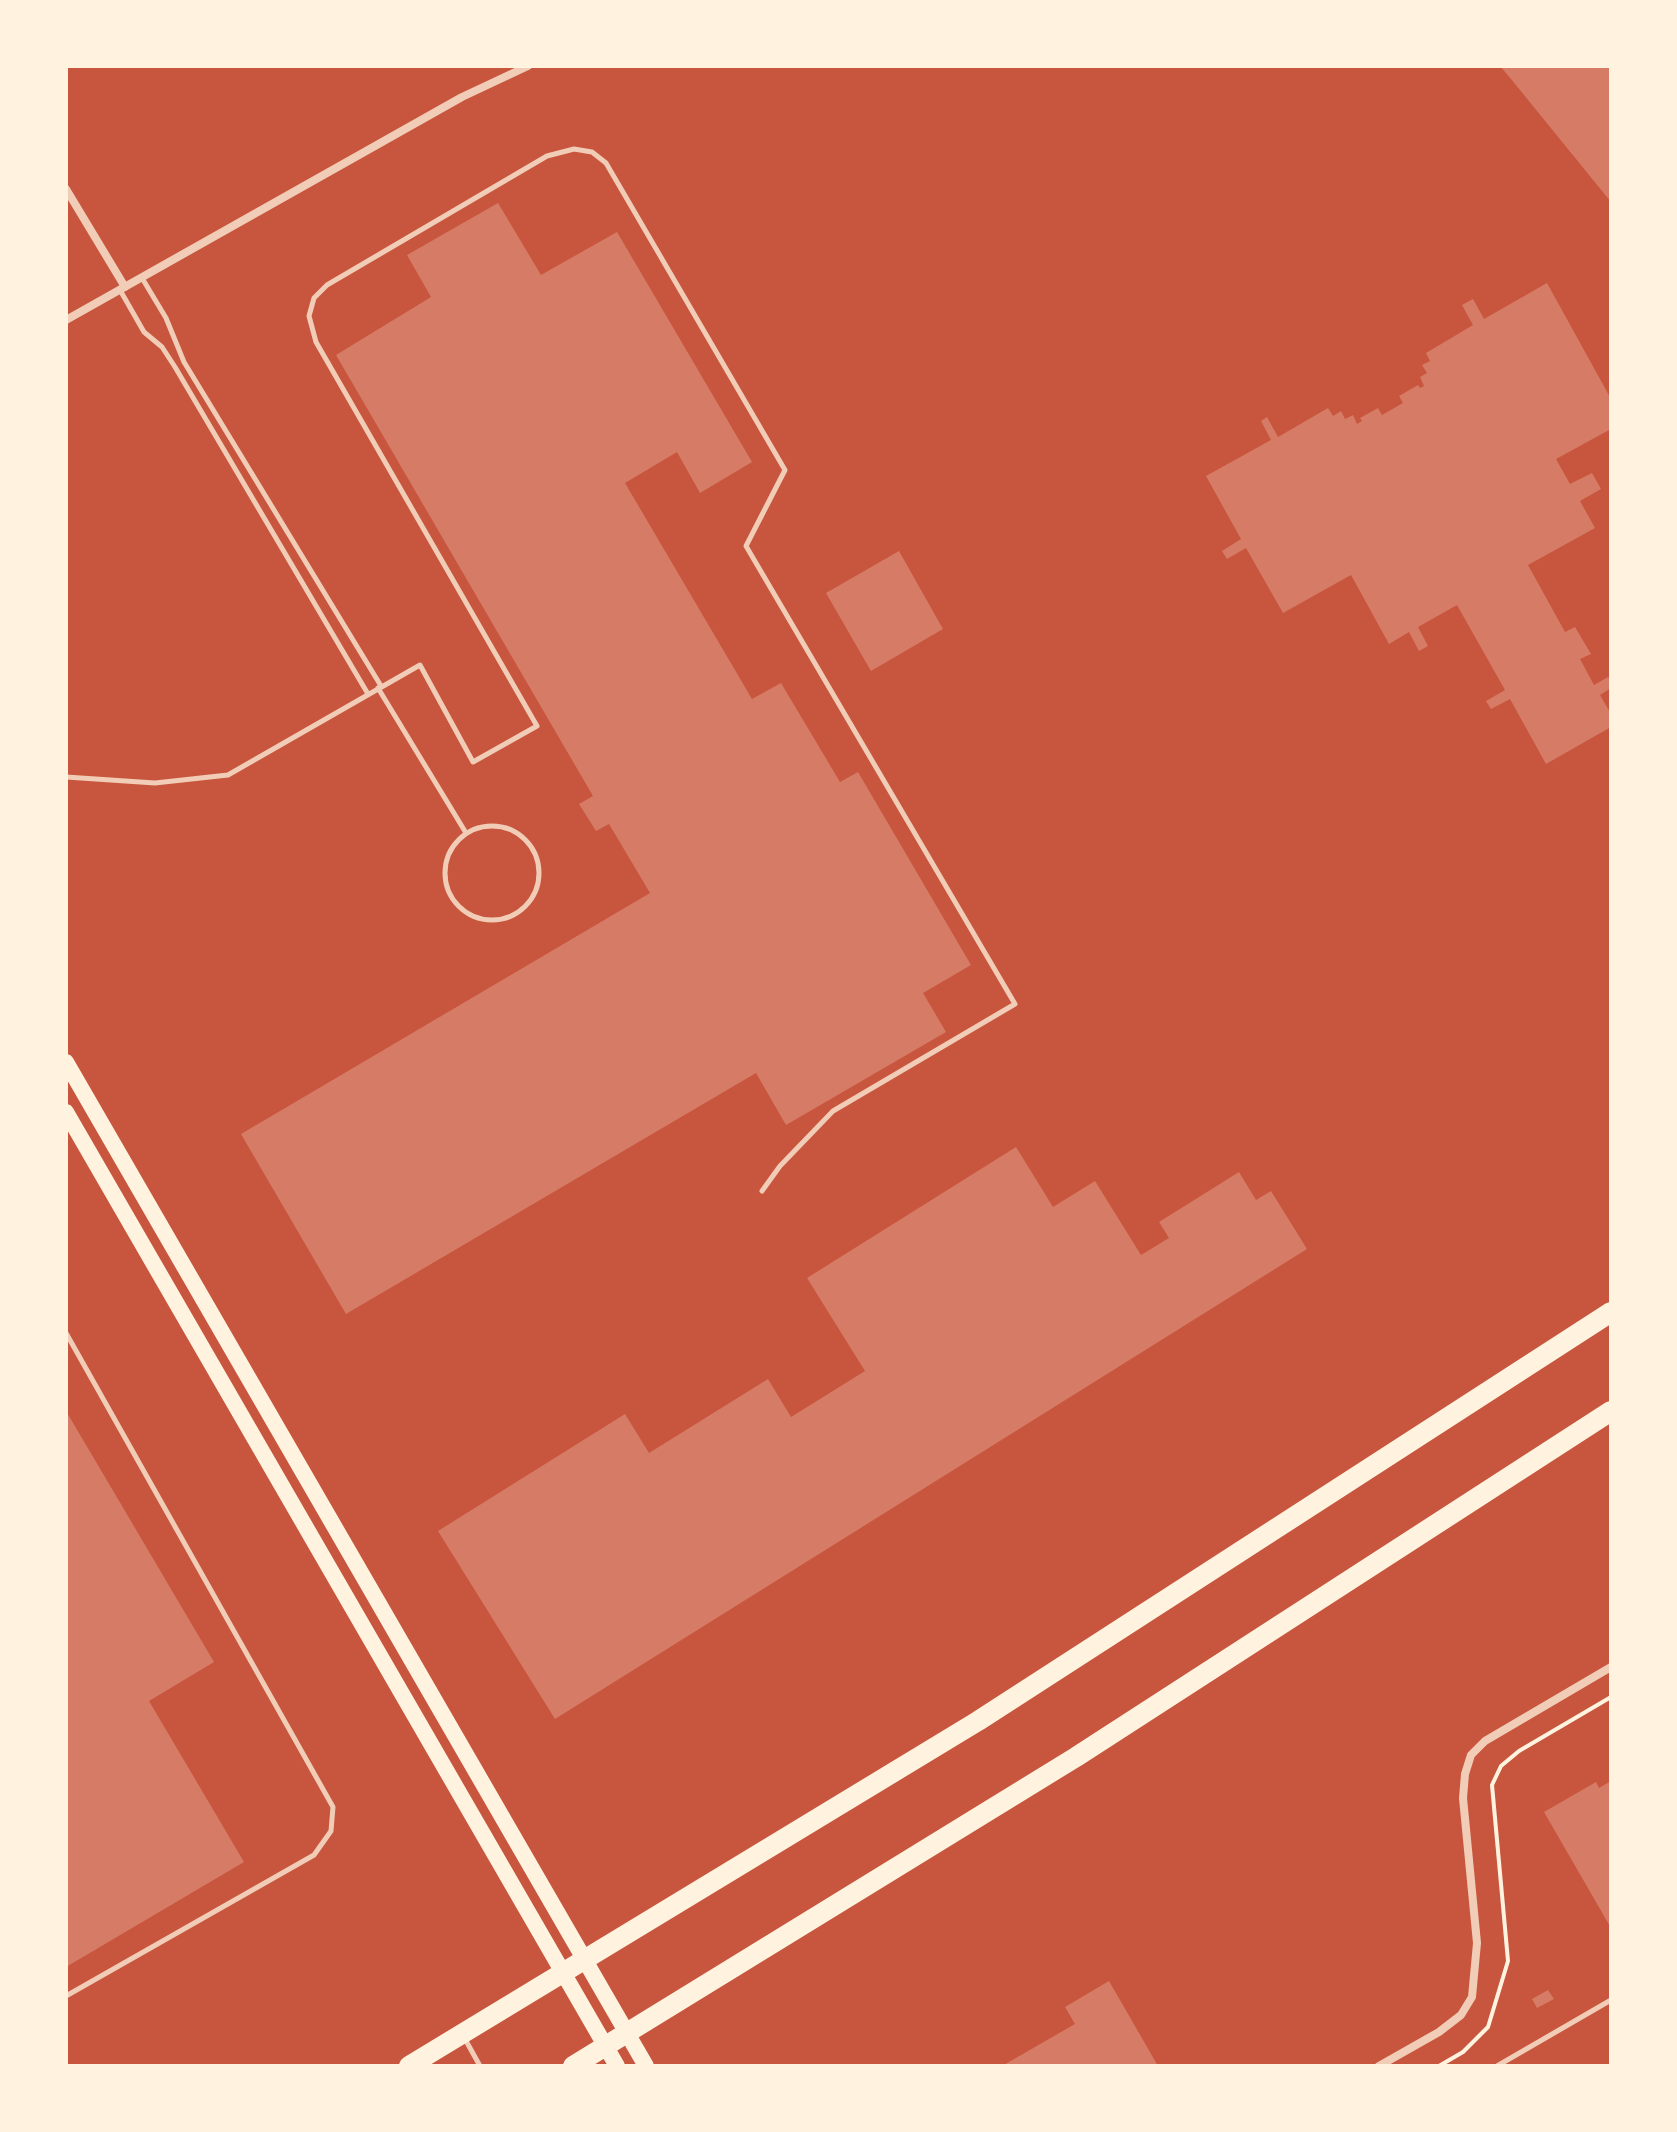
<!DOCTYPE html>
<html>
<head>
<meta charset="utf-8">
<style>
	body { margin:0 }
	#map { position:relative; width:1677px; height:2132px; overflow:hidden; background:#c8553d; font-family:"Exo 2",sans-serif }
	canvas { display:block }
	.frame { position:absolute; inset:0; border:68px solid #fff3e0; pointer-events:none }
</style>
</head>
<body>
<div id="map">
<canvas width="1677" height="2132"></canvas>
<div class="frame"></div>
</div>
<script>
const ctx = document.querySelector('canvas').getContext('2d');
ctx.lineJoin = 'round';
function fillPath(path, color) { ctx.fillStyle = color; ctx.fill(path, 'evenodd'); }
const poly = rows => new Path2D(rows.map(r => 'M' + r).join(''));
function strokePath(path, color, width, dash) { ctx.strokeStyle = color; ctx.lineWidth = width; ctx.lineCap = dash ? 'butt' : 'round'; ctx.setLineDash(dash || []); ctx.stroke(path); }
const building = poly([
	[1500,66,1611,66,1611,202,1511,79],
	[498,203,541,275,617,232,752,462,700,493,677,452,625,483,752,699,781,683,840,782,858,772,971,965,923,993,946,1032,786,1125,756,1073,346,1314,241,1134,650,893,609,824,596,831,579,804,593,796,336,355,431,297,407,255],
	[1547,283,1611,399,1611,429,1556,459,1570,484,1592,473,1601,489,1580,501,1595,528,1528,565,1565,632,1575,627,1591,654,1580,659,1594,685,1608,677,1611,682,1611,688,1600,695,1611,714,1611,727,1546,764,1510,699,1491,709,1486,701,1505,690,1457,605,1418,627,1428,646,1419,651,1409,632,1389,644,1351,575,1283,613,1246,548,1227,559,1222,551,1241,539,1206,476,1271,440,1261,421,1267,417,1278,437,1328,408,1333,416,1341,411,1345,419,1353,415,1357,424,1362,421,1360,418,1378,408,1382,415,1403,403,1399,396,1418,385,1420,388,1424,386,1420,377,1427,373,1422,365,1430,361,1426,353,1473,325,1462,305,1473,299,1484,319],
	[899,551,943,629,871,671,826,593],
	[1016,1147,1053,1207,1095,1181,1141,1255,1169,1238,1159,1222,1239,1172,1256,1200,1271,1191,1307,1249,555,1719,438,1531,625,1414,649,1453,768,1379,791,1417,865,1371,807,1278],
	[66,1411,214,1662,149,1701,244,1862,66,1967],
	[1611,1781,1611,1928,1544,1812,1596,1782,1599,1788],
	[1109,1981,1158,2066,1002,2066,1075,2024,1065,2007],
	[1548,1990,1554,1999,1537,2008,1532,1999]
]);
const path = poly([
	[1439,2066,1463,2052,1488,2027,1508,1961,1492,1785,1501,1766,1519,1751,1611,1697]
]);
const service = poly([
	[142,278,166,318,184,362,381,686],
	[120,290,144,332,162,347,175,367,368,694],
	[378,688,466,833],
	[66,777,155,783,228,775,420,665,473,762,537,726,316,342,309,316,314,298,327,285,547,156,574,149,592,152,606,163,785,470,746,546,1015,1004,833,1111,780,1166,762,1191],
	'445 873a47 47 0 1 1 94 0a47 47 0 1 1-94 0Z',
	[66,1333,333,1807,331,1831,314,1855,66,1996],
	[465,2039,480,2066],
	[1497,2066,1611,2000]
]);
const minor = poly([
	[66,189,125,287],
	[66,320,462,97,528,66],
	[1379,2066,1439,2032,1461,2015,1472,1997,1477,1943,1463,1798,1465,1774,1471,1755,1485,1741,1611,1667]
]);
const secondary = poly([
	[66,1062,646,2066],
	[66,1112,617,2066]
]);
const motorway = poly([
	[409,2066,978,1721,1611,1312],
	[573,2066,1076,1757,1611,1411]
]);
fillPath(building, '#d67c66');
strokePath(path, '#fff3e0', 4);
strokePath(service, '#f1ccb7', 5);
strokePath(minor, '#f1ccb7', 8);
strokePath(secondary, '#fff3e0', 16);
strokePath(motorway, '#fff3e0', 20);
</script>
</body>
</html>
